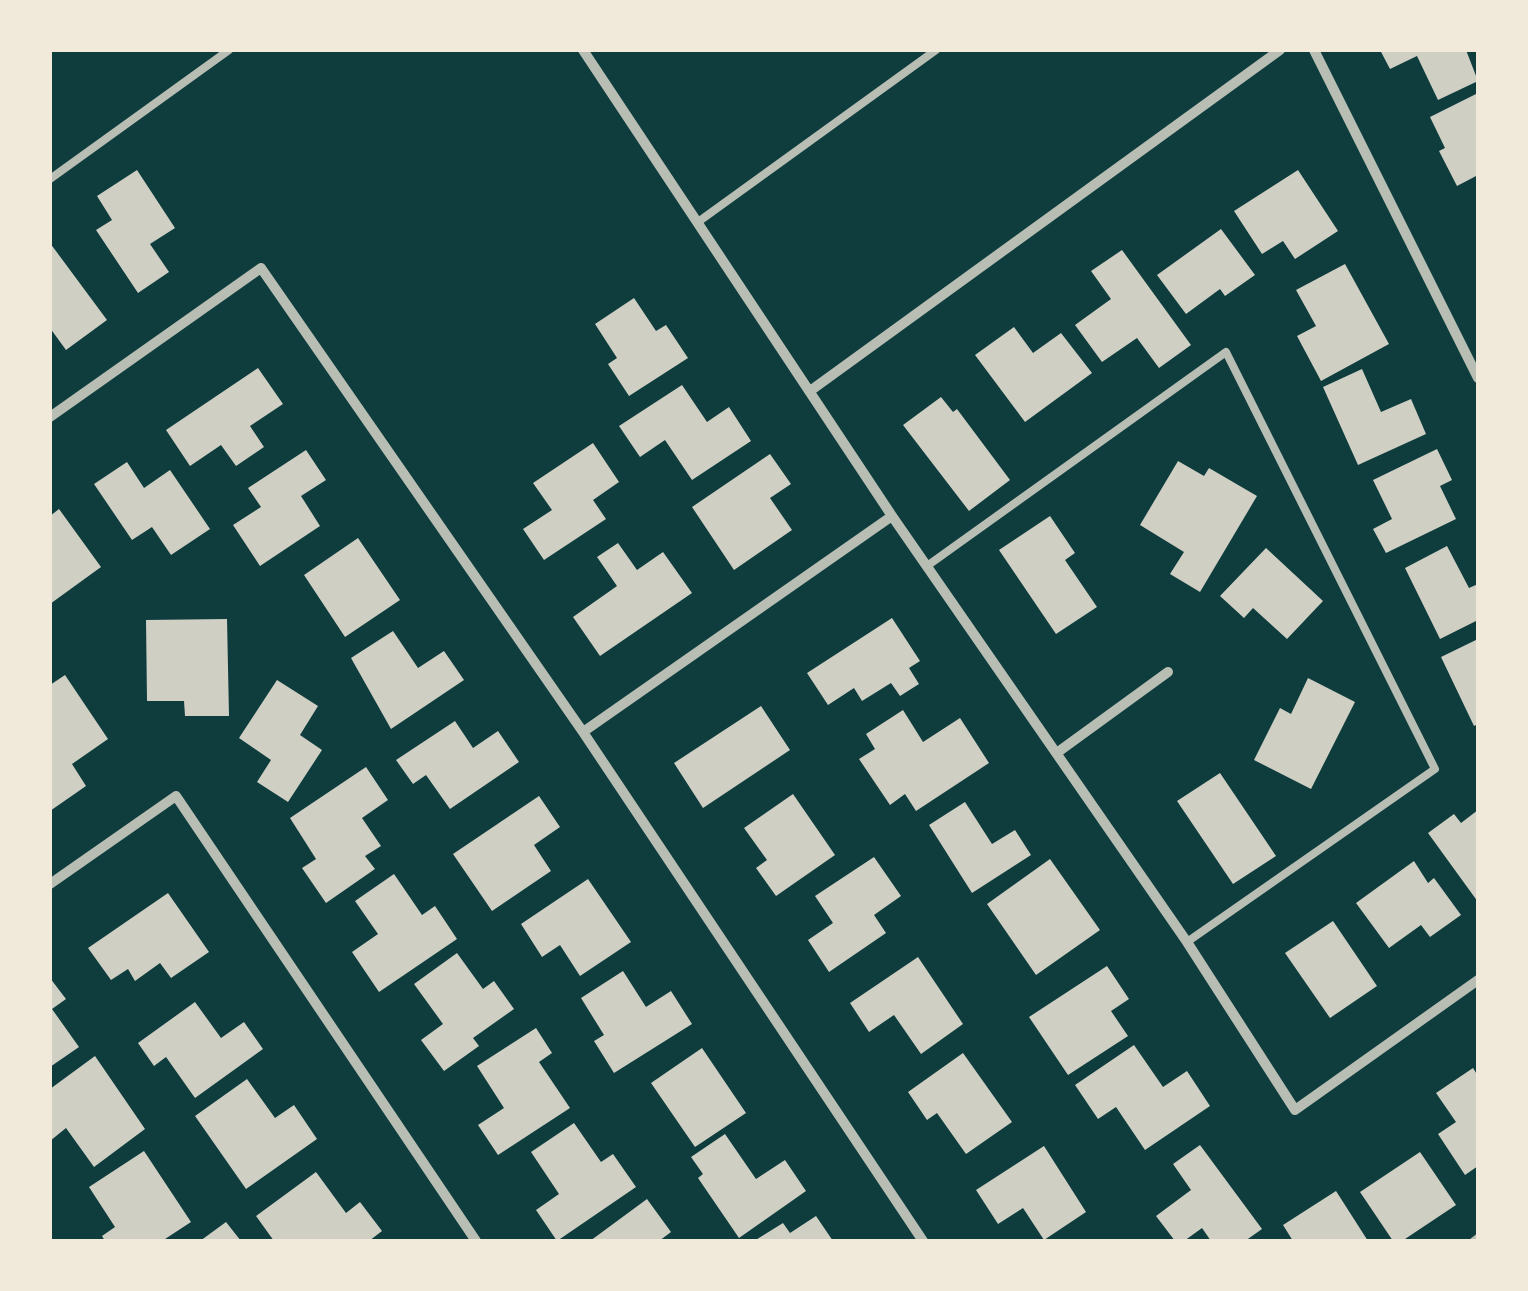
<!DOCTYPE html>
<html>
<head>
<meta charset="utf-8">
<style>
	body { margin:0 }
	#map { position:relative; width:1528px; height:1291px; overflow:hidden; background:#0f3d3e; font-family:"Nunito Sans",sans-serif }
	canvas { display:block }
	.frame { position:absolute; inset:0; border:52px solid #f1e9da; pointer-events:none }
</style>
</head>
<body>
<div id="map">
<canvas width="1528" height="1291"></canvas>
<div class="frame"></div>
</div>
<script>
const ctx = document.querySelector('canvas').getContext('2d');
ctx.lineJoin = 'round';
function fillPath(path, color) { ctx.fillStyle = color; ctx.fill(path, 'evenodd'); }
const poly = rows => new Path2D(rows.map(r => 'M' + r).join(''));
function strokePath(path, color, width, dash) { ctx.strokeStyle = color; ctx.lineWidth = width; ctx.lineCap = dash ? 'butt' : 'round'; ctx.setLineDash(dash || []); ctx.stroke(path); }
const building = poly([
	[1380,50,1466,50,1478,81,1438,100,1417,56,1390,69],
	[1478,93,1478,175,1457,186,1439,151,1445,148,1430,117],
	[137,170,175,228,150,244,169,272,138,293,96,230,112,220,97,196],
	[1298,170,1338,231,1295,259,1283,241,1262,254,1234,211],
	[1221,229,1255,275,1225,296,1220,289,1186,314,1157,275],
	[50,243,107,320,66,350,50,328],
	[1122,250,1191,345,1159,368,1137,338,1102,362,1075,325,1111,299,1091,271],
	[1345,264,1389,344,1321,381,1297,336,1316,326,1296,290],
	[634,298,656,331,666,325,688,358,629,396,608,364,617,358,595,324],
	[1014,327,1033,353,1061,333,1092,373,1025,422,975,355],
	[258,368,283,404,250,426,264,447,236,466,221,445,190,466,166,430],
	[1362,369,1381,412,1411,399,1426,434,1358,465,1323,387],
	[682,385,707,422,729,407,751,441,692,480,665,440,640,457,619,426],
	[941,397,953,412,957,409,1010,480,969,511,903,425],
	[593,443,619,482,593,500,606,519,544,560,523,529,552,510,533,483],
	[1437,449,1452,480,1440,486,1456,519,1386,553,1373,529,1392,519,1373,480],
	[306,450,326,480,301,496,320,526,260,566,233,525,261,507,248,488],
	[770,454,791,484,770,498,792,530,734,570,692,507],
	[1178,461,1204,476,1209,468,1257,496,1200,592,1170,574,1184,552,1140,525],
	[127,462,144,488,170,470,210,529,171,555,152,527,132,540,94,484],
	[59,509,101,567,50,604,50,516],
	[1050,516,1075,553,1065,560,1097,607,1056,634,999,550],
	[358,538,400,600,345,637,304,575],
	[618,543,637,570,663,552,692,593,600,656,573,617,617,586,597,557],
	[1447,546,1469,588,1478,584,1478,620,1440,639,1405,568],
	[1266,548,1323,601,1287,639,1253,608,1244,618,1220,596],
	[892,618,920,661,909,668,919,684,900,696,891,683,862,701,854,688,828,705,807,673],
	[227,619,229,716,185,716,184,701,147,701,146,620],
	[393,631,418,668,444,651,464,680,391,729,351,658],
	[1478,639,1478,724,1474,726,1441,657],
	[65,675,108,739,72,764,86,786,50,811,50,685],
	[1308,678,1355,702,1311,789,1254,760,1280,708,1291,714],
	[277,680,318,706,300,735,322,750,288,802,257,782,271,760,239,738],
	[761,706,790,750,703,808,674,763],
	[903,710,923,742,960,718,989,763,916,811,905,794,890,805,859,759,875,749,866,734],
	[455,721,473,748,498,731,519,762,450,809,426,775,413,784,396,760],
	[366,767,388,800,362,818,381,846,365,856,375,869,326,903,302,868,316,859,290,818],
	[1220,773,1276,856,1233,884,1177,801],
	[793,794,835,855,776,896,756,868,767,860,744,828],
	[539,796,560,827,534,845,551,871,492,911,453,854],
	[965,802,992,844,1015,830,1031,855,972,893,929,825],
	[1478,810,1478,902,1428,833,1454,814,1461,823],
	[874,857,901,896,874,915,886,933,829,972,808,940,833,923,815,896],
	[1050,859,1100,930,1036,975,987,904],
	[1414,861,1428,883,1434,878,1461,915,1430,937,1421,925,1389,948,1356,903],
	[394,874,422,915,435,906,457,939,379,992,352,952,378,934,355,901],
	[588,879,631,942,580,976,560,945,542,957,521,924],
	[168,893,209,952,171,978,160,963,135,981,128,969,111,980,88,948],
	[1333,921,1377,986,1330,1018,1285,953],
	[457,953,483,989,494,981,514,1009,473,1038,479,1046,444,1071,421,1040,443,1024,414,984],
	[918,957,963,1024,921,1054,894,1015,869,1032,850,1003],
	[1107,966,1129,999,1111,1011,1128,1036,1068,1075,1029,1017],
	[623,971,646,1007,671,991,692,1024,614,1073,594,1041,604,1035,581,998],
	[50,978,66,999,52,1009,79,1047,50,1067],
	[195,1002,221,1038,244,1022,263,1049,195,1098,166,1057,154,1066,138,1043],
	[536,1028,552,1053,539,1062,570,1108,498,1155,478,1125,504,1108,477,1066],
	[1134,1045,1163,1087,1187,1071,1210,1106,1145,1150,1116,1107,1098,1119,1075,1085],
	[702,1048,746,1113,695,1147,651,1083],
	[963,1053,1012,1122,966,1154,937,1113,927,1120,908,1092],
	[95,1056,145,1129,94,1167,66,1128,50,1141,50,1089],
	[1473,1068,1478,1076,1478,1166,1465,1175,1438,1134,1456,1122,1436,1093],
	[247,1079,275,1118,294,1105,317,1139,246,1189,195,1116],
	[574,1123,601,1162,613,1154,636,1187,557,1241,536,1210,559,1194,531,1152],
	[725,1134,756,1179,785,1160,806,1191,739,1238,698,1178,703,1174,691,1157],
	[1200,1145,1262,1229,1245,1241,1211,1241,1202,1228,1184,1241,1175,1241,1156,1216,1191,1190,1173,1164],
	[1044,1146,1086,1212,1044,1240,1023,1208,998,1224,976,1190],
	[144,1151,191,1222,162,1241,105,1241,102,1236,115,1227,89,1187],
	[1420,1152,1456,1205,1402,1241,1393,1241,1360,1192],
	[316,1172,346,1213,360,1202,382,1231,369,1241,274,1241,256,1216],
	[1336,1191,1368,1241,1293,1241,1283,1225],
	[647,1199,671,1232,659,1241,590,1241],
	[816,1216,833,1241,754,1241,783,1223,790,1233],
	[226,1222,241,1241,200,1241]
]);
const service = poly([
	[50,179,229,50],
	[698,222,936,50],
	[927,566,1226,352,1435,769,1187,942],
	[1474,1241,1478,1238]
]);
const minor = poly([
	[583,50,892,516,1187,942,1295,1110,1478,980],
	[1314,50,1478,378],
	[810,391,1280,50],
	[50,417,261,268,583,732,923,1241],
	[583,732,892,516],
	[1058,752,1168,672],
	[50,884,176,796,476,1241]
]);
fillPath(building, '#cfcfc3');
strokePath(service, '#b8beb3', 8);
strokePath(minor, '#b8beb3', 10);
</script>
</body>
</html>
